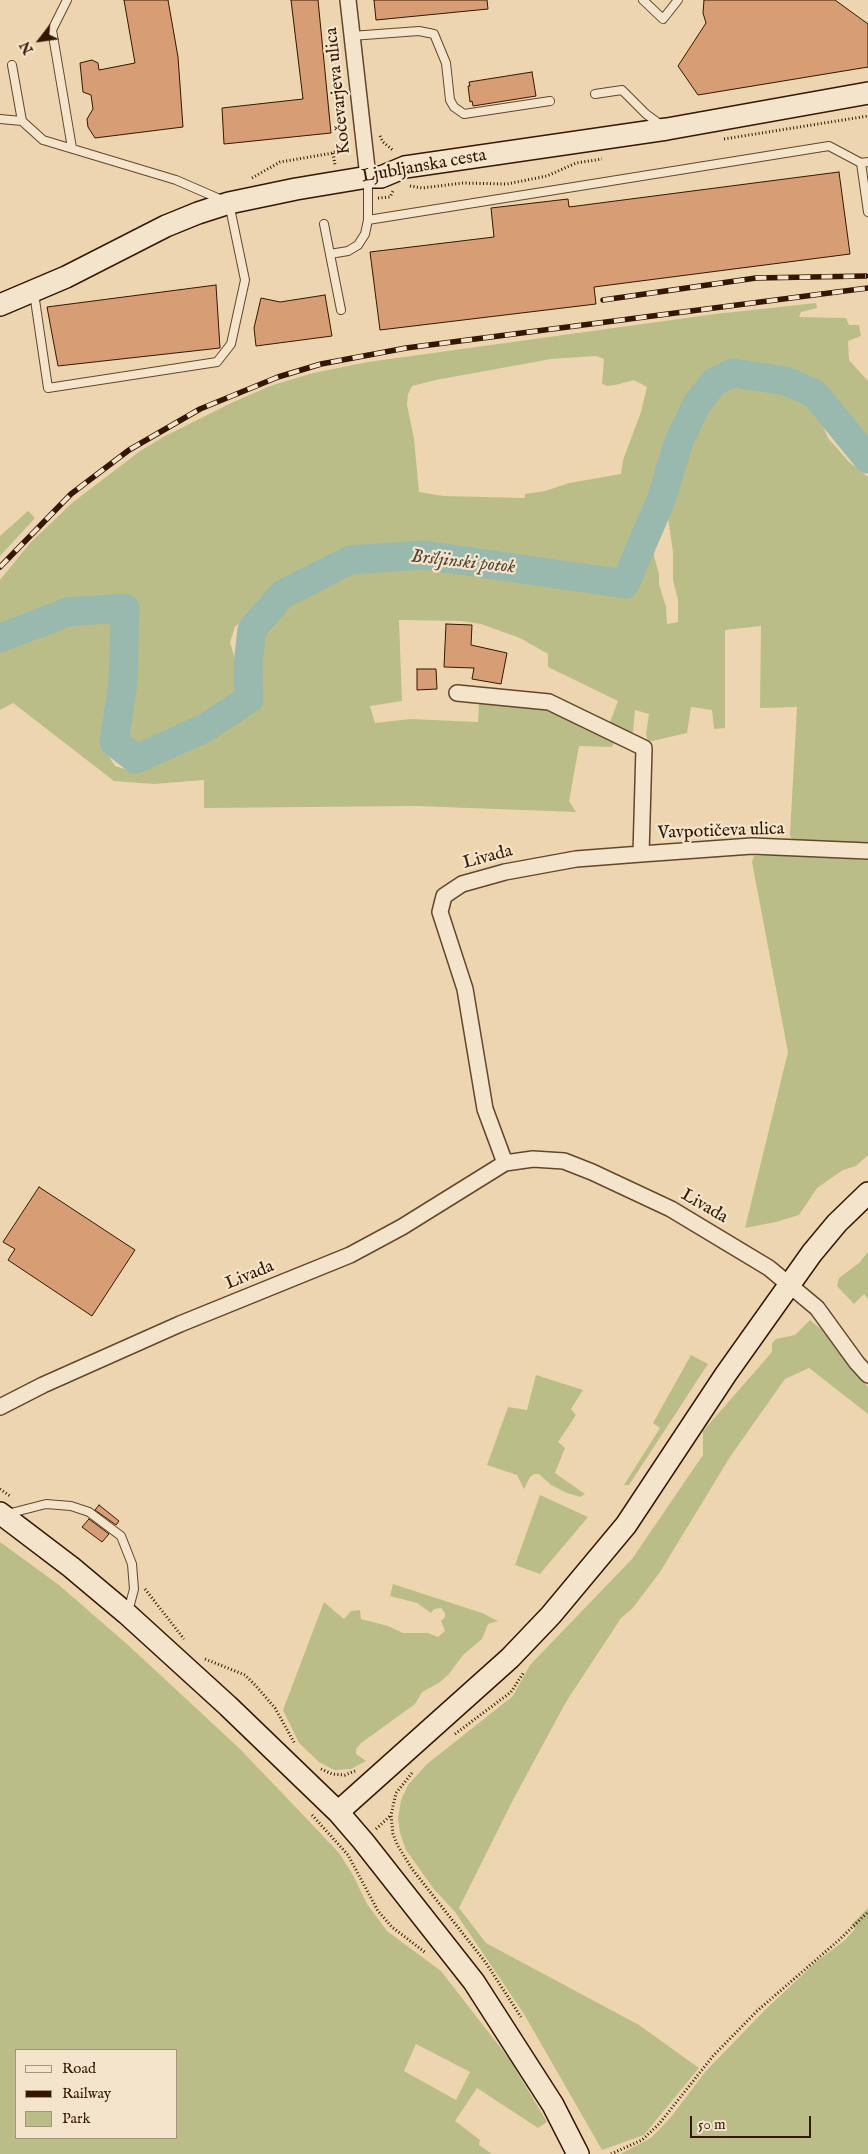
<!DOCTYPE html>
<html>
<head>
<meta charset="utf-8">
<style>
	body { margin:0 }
	#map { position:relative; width:868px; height:2154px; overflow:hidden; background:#edd6af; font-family:"IM FELL English",serif }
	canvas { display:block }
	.legend { position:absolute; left:15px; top:2049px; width:162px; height:90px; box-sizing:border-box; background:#f3e4cb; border:1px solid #a7927b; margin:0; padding:6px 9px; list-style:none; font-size:15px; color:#341702 }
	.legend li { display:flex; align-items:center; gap:10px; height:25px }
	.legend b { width:25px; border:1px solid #a7927b }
	.north { position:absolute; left:15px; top:15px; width:50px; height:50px; -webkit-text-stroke:4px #f3e4cb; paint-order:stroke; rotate:240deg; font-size:14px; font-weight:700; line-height:20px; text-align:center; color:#341702 }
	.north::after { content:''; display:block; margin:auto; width:18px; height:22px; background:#341702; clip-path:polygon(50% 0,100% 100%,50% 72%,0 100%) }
	.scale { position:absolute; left:690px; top:2116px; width:121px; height:22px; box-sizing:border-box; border:2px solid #341702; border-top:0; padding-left:6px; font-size:15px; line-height:18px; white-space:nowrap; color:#341702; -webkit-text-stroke:4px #f3e4cb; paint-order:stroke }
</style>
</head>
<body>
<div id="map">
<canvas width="868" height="2154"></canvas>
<ul class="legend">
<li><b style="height:6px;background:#f3e4cb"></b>Road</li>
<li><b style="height:6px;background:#341702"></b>Railway</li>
<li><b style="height:14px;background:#bbbd88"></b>Park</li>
</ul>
<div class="north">N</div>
<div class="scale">50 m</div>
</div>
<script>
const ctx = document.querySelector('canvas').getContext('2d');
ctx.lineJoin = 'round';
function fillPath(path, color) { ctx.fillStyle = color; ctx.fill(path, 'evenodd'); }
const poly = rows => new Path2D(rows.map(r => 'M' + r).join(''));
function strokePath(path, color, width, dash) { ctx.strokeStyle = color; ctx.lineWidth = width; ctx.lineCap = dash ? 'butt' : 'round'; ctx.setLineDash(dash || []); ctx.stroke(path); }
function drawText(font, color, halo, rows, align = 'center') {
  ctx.font = font + ' "IM FELL English",serif'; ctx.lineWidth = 4.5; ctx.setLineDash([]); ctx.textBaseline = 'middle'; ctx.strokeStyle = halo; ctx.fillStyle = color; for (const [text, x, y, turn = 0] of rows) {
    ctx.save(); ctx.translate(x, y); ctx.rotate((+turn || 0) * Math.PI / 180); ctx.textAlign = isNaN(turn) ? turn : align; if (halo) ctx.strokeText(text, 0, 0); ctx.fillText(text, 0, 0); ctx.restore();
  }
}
const green = poly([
	[816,303,817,308,801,312,799,317,846,318,849,325,859,325,861,336,848,341,849,360,868,381,868,455,842,429,826,397,812,383,793,375,766,368,732,365,713,373,701,387,679,422,655,501,654,556,659,574,659,584,666,607,667,624,678,622,678,600,673,580,673,552,667,510,668,496,685,444,707,403,724,384,740,379,766,382,791,388,814,405,828,438,849,462,868,477,868,846,793,841,790,835,797,707,760,708,761,626,725,630,725,728,714,729,712,710,691,707,687,733,648,742,646,734,649,714,635,710,633,732,625,734,609,725,618,701,548,667,548,654,520,638,481,624,462,621,399,620,402,701,370,706,375,723,410,719,478,722,479,702,514,703,548,710,615,740,612,747,579,746,569,801,576,812,416,806,204,808,204,780,154,784,114,781,13,703,0,710,0,580,30,543,72,503,140,451,165,436,229,404,270,386,313,373,368,362,715,314],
	[596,356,604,359,602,384,608,386,619,384,634,380,647,387,641,412,623,460,621,474,569,483,545,491,525,494,525,498,443,496,419,492,414,439,407,405,408,394,412,386,436,380,551,359],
	[415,542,440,543,439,554,409,561,385,563,354,570,329,580,274,612,259,627,248,640,248,665,254,695,241,715,227,727,162,754,144,764,128,770,115,766,108,755,105,741,119,673,129,676,122,738,126,748,131,750,222,713,231,703,236,692,236,663,230,642,235,627,251,610,277,591,330,560,360,551],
	[28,511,35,518,0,556,0,536],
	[774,855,868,860,868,1155,856,1166,843,1170,817,1188,799,1215,776,1222,745,1228,788,1052,752,862,754,856],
	[868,1252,868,1299,864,1294,854,1304,837,1286,839,1278,859,1263],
	[810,1320,821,1329,868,1387,868,1414,809,1368,785,1379,730,1457,660,1572,632,1609,621,1618,566,1702,513,1800,459,1908,486,1943,639,2025,699,2068,644,2135,602,2150,524,2014,455,1912,433,1888,406,1850,400,1833,398,1818,401,1800,408,1785,427,1764,513,1696,530,1665,632,1559,703,1455,703,1431,772,1352,772,1343,776,1339,795,1335],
	[691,1355,708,1364,629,1485,624,1485,660,1428,653,1423],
	[536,1375,583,1390,571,1409,576,1415,558,1442,565,1448,555,1473,585,1494,580,1497,567,1493,551,1485,539,1474,534,1474,530,1477,524,1489,517,1475,487,1465,508,1407,527,1410],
	[540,1495,588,1517,540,1574,515,1565],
	[0,1542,59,1585,128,1645,239,1748,306,1818,339,1853,353,1875,367,1904,387,1931,441,1971,510,2060,547,2122,538,2128,477,2088,455,2121,480,2140,479,2145,492,2154,0,2154],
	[416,2044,470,2072,456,2100,404,2071],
	[176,2050,176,2138,16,2138,16,2050],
	[393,1584,482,1613,498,1621,488,1624,482,1639,463,1655,449,1674,439,1683,422,1692,415,1704,361,1743,356,1749,356,1754,366,1761,351,1769,334,1770,319,1762,299,1743,283,1710,324,1602,344,1619,351,1611,360,1610,361,1619,388,1626,403,1633,428,1633,438,1637,445,1631,441,1621,445,1617,445,1613,441,1608,434,1609,431,1613,417,1603,390,1596],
	[868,1908,868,2154,620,2154,651,2138,671,2117,705,2072,764,2011,816,1962,845,1940,855,1929,851,1925]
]);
const river = poly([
	[0,638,68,612,125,608,123,683,114,742,136,759,205,728,249,699,248,665,252,629,283,594,350,560,424,555,625,584,661,500,679,441,697,404,714,382,733,373,786,381,815,394,868,459]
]);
const building = poly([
	[124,0,168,0,178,57,183,127,95,138,88,127,87,119,93,109,91,95,83,92,80,63,92,60,98,63,99,70,135,63,124,0],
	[291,0,318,0,331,133,224,144,222,108,303,99,291,0],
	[374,0,487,0,488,9,376,20,374,0],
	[704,0,835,0,868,24,868,67,698,95,678,66,706,23,703,13,704,0],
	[532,72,536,96,473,106,472,101,470,102,468,86,470,86,469,82,532,72],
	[839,172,850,254,594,287,596,304,380,330,370,252,494,237,491,208,568,199,569,207,839,172],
	[216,285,220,348,58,366,47,307,216,285],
	[325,295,332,336,256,346,254,328,261,298,280,302,325,295],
	[446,624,472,625,471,645,507,653,501,684,472,679,474,668,444,667,446,624],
	[417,669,436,669,437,689,417,690,417,669],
	[39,1187,135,1250,92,1316,8,1260,15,1249,3,1242,39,1187],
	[99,1505,119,1521,116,1525,95,1510,99,1505],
	[89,1519,109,1534,102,1542,82,1527,89,1519]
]);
const path = poly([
	[380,136,383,142,394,151],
	[724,139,868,116],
	[333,153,335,165],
	[252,178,280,162,333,153,342,147,345,139,339,69],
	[410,186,422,188,463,183,507,184,547,176,576,163,602,159],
	[378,198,390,197,393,191],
	[0,1489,10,1496],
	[145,1589,184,1639],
	[205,1659,245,1675,256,1686,275,1708,295,1744],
	[455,1734,511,1692,524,1672],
	[321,1769,332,1774,345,1775,355,1771],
	[412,1773,396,1793,391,1815,393,1834,398,1846,412,1869,486,1963,521,2017],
	[312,1815,348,1855,378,1911,392,1927,426,1953],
	[376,1829,391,1815],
	[611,2154,642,2140,659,2124,713,2056,757,2011,839,1940,868,1912]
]);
const lane = poly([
	[67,0,52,30,72,148],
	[643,0,663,19,678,0],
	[351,36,419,31,434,34,446,63,450,100,454,107,464,114,550,101],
	[12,65,22,121,43,140,176,180,229,203,245,280,231,344,217,362,48,388,34,293],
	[595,94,622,90,646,114,661,125],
	[0,119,22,121],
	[861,163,868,212],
	[368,180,368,220,829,146,861,163,868,162],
	[324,224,341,310],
	[330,254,348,251,358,245,365,234,368,220],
	[7,1514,46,1504,71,1506,89,1512,121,1536,132,1564,134,1589,128,1612]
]);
const street = poly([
	[348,0,368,177],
	[457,693,549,702,644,748,641,854,752,846,868,851],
	[505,1163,485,1109,465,989,440,912,444,896,462,884,505,872,576,859,641,854],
	[0,1407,43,1385,180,1324,350,1255,402,1227,505,1163,533,1159,564,1161,592,1172,671,1209,769,1268,817,1308,857,1363,868,1375]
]);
const secondary = poly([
	[0,305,66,277,166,226,198,213,229,203,296,189,368,177,381,177,405,167,667,129,868,93],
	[0,1513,71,1567,127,1614,228,1706,338,1812,363,1841,474,1982,553,2105,578,2154],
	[338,1812,510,1658,551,1615,626,1525,726,1374,812,1253,837,1223,868,1193]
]);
const rail = poly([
	[603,300,756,278,866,276],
	[0,567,71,494,129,450,200,409,278,377,321,364,406,348,868,288]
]);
const streetNames = [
	["Kočevarjeva ulica",339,91,-96],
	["Ljubljanska cesta",424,167,-10],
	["Vavpotičeva ulica",721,832,-2],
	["Livada",488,858,-15],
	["Livada",704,1207,30],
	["Livada",250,1276,-22]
];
const waterNames = [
	["Bršljinski potok",463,563,6]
];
fillPath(green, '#bbbd88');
strokePath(river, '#99b9ae', 29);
fillPath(building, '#d79d75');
strokePath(building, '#341702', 1);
strokePath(lane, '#62472d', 10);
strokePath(street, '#62472d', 18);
strokePath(secondary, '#341702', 24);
strokePath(path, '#341702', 3, [1, 2.5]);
strokePath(lane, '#f3e4cb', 8);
strokePath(street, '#f3e4cb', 15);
strokePath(secondary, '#f3e4cb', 21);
strokePath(rail, '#341702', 5.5);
strokePath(rail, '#f3e4cb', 4, [11]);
drawText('18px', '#341702', '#f3e4cb', streetNames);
drawText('italic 19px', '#524836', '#f3e4cb', waterNames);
</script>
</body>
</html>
